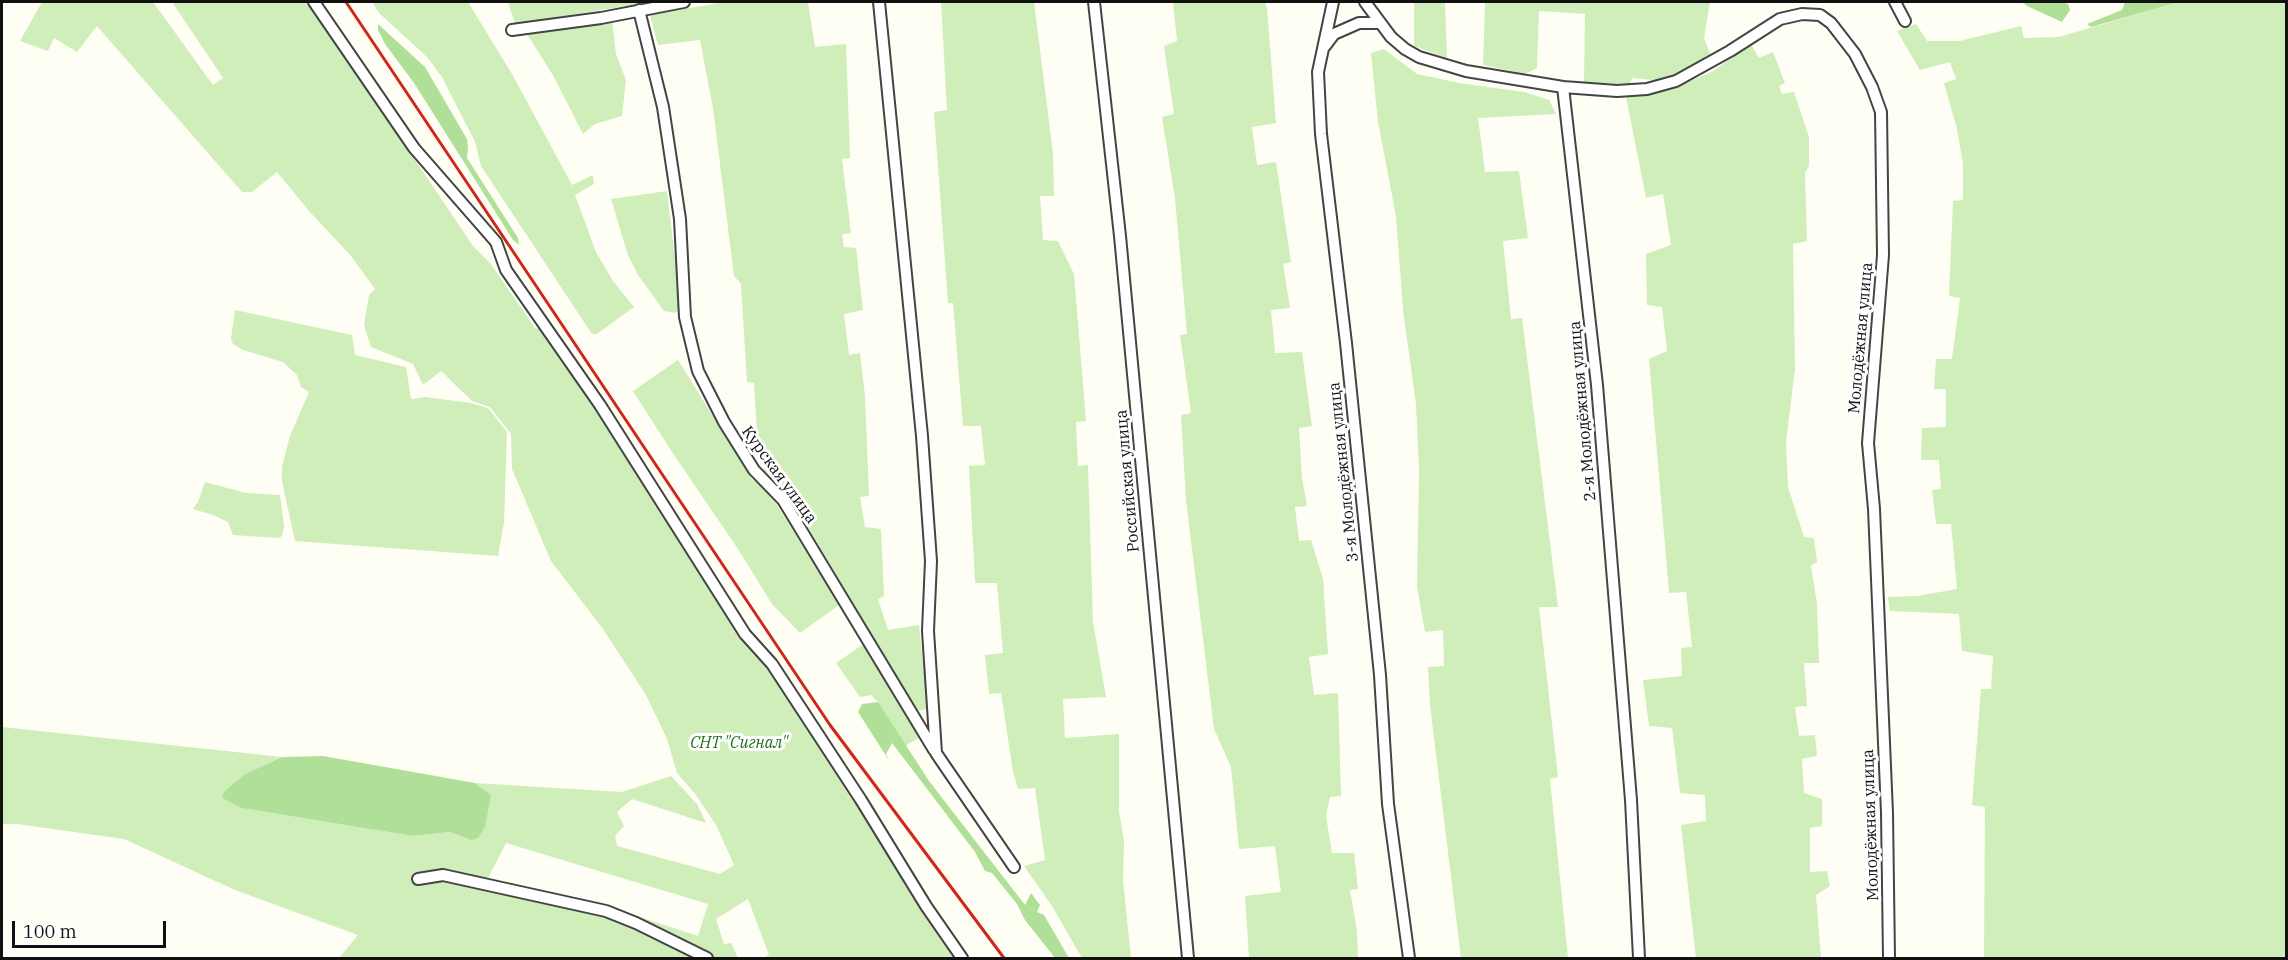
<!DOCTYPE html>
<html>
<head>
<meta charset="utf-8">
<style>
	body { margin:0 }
	#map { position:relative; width:2288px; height:960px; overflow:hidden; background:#fffef5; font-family:"IBM Plex Serif",serif }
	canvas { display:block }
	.frame { position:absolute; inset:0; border:3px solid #111; pointer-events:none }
	.scale { position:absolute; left:12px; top:921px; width:154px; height:27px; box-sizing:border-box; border:3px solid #111; border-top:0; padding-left:8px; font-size:18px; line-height:21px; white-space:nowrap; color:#111; -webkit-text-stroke:4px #fff; paint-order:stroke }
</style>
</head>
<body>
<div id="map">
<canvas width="2288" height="960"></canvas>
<div class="frame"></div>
<div class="scale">100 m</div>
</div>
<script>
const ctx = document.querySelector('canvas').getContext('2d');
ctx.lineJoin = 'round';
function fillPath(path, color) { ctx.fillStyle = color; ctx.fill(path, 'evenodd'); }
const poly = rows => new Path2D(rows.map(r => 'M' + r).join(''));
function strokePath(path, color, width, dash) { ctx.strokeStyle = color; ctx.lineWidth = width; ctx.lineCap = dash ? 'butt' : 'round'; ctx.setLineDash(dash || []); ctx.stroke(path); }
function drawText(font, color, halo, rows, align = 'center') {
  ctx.font = font + ' "IBM Plex Serif",serif'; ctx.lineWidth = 6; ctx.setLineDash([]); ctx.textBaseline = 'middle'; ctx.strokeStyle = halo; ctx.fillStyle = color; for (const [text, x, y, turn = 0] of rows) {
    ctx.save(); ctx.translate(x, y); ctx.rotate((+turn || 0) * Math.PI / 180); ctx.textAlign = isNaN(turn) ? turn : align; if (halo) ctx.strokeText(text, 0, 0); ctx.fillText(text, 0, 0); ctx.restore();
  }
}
const green = poly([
	[42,2,153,2,213,85,223,78,172,2,309,2,473,246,490,263,536,329,541,326,768,663,958,958,763,958,769,955,748,899,716,919,724,944,731,943,738,958,339,958,358,935,235,890,124,839,17,824,2,824,2,727,282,757,245,774,222,798,241,808,413,836,450,832,471,840,491,795,475,783,622,792,671,776,697,804,706,823,632,799,617,812,624,826,615,836,617,846,720,874,734,865,716,825,696,795,677,773,667,739,646,695,603,629,551,561,512,469,511,434,490,407,472,401,441,371,423,385,413,364,371,347,364,325,369,295,375,289,351,256,309,211,277,172,252,192,242,192,97,26,77,52,54,38,48,51,20,41],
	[506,843,708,904,698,936,631,914,624,920,487,880],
	[372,2,468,2,512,74,572,185,593,175,594,184,575,195,596,252,613,281,634,307,597,334,592,334,481,166,475,142,442,77,427,57,379,13],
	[508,2,650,2,515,24],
	[725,2,808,2,815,47,846,44,850,158,842,159,851,233,842,234,844,247,856,248,863,310,844,314,849,355,860,353,865,396,869,496,860,497,865,527,881,529,884,596,878,599,888,630,919,625,928,709,917,711,807,525,787,497,761,471,772,462,757,433,754,383,747,382,741,284,734,276,713,108,700,40,658,45,650,15],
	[941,2,1034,2,1053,153,1054,196,1040,196,1043,240,1058,241,1074,274,1086,421,1076,422,1078,466,1088,465,1093,622,1106,697,1063,699,1065,738,1119,734,1119,811,1124,841,1123,880,1131,958,1082,958,1052,906,1024,866,1045,860,1035,788,1018,789,1013,772,1001,693,989,694,985,655,1003,653,997,583,975,583,969,466,985,465,981,426,963,426,953,303,948,303,934,112,947,110],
	[1173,2,1265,2,1267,8,1276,123,1252,127,1257,165,1276,162,1291,262,1283,264,1290,308,1271,310,1275,353,1302,352,1312,426,1299,428,1302,478,1307,506,1295,507,1299,541,1311,540,1323,579,1328,654,1309,657,1314,695,1338,693,1341,796,1330,797,1326,816,1332,853,1354,853,1358,889,1350,890,1357,931,1358,958,1249,958,1245,896,1281,892,1275,846,1239,849,1231,767,1214,729,1186,500,1181,415,1191,413,1180,335,1187,334,1175,198,1162,117,1174,114,1164,46,1177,41],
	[1414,2,1445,2,1447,58,1414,46],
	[1485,2,1710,2,1704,38,1711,56,1662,81,1632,78,1629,86,1584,83,1585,14,1539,11,1537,68,1525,74,1483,65],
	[2179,2,2286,2,2286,958,1984,958,1985,807,1972,805,1981,689,1991,689,1993,656,1962,651,1959,614,1890,611,1888,597,1917,596,1957,589,1951,524,1936,524,1932,490,1941,489,1939,460,1921,460,1922,428,1946,427,1946,389,1934,389,1936,359,1952,359,1960,298,1949,296,1953,201,1963,200,1963,164,1957,129,1944,83,1956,79,1950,62,1920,70,1897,31,1916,24,1927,41,1960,41,2021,26,2024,38,2059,37],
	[612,19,616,54,626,80,622,116,595,124,583,134,554,77,527,34],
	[1751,44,1759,58,1773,52,1785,83,1779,86,1782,94,1794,92,1809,137,1809,166,1805,173,1807,241,1793,244,1795,369,1786,442,1788,487,1804,537,1814,538,1817,562,1811,566,1817,604,1819,663,1804,663,1807,706,1795,707,1799,736,1815,735,1817,756,1802,759,1804,793,1822,799,1822,826,1810,828,1810,872,1827,871,1830,886,1816,895,1821,958,1696,958,1681,825,1706,821,1705,795,1680,793,1672,728,1649,726,1643,680,1682,676,1681,648,1692,647,1686,592,1669,593,1649,359,1667,351,1662,307,1647,305,1646,254,1671,245,1663,194,1646,198,1626,97,1673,89,1713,71],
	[1384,49,1417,74,1459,83,1524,92,1549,100,1556,114,1478,118,1485,172,1519,171,1528,238,1503,241,1511,319,1522,318,1558,607,1539,607,1558,777,1550,779,1568,958,1461,958,1430,705,1428,667,1444,666,1443,630,1425,632,1417,587,1419,471,1416,404,1403,310,1396,216,1378,122,1371,53],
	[667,191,681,309,675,313,664,311,638,275,628,255,611,199],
	[235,310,352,335,355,355,406,367,411,399,425,397,471,403,488,408,507,432,504,522,498,556,295,541,282,481,282,466,290,436,309,392,301,387,297,375,283,362,243,350,233,344,231,339],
	[678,360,752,479,767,489,839,605,800,633,772,604,738,549,672,452,633,391],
	[205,482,246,493,280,495,284,527,282,536,279,538,233,535,228,522,213,515,193,509,198,502],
	[865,643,917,733,919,738,905,746,878,702,871,695,860,697,836,663]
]);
const forest = poly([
	[2022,2,2060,2,2068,4,2070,10,2062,22,2027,6],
	[2125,2,2179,2,2091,27,2087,24,2122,10],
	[378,24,425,67,467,139,468,148,467,158,518,238,519,245,513,240,414,83,385,44,378,30],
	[878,702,929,781,1025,905,1031,893,1040,905,1037,912,1044,915,1069,958,1055,958,1025,920,1017,904,992,873,985,871,975,852,892,743,886,754,890,762,858,712,862,704],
	[323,756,475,783,491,795,485,827,478,838,471,840,450,832,413,836,241,808,222,798,224,792,245,774,282,757]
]);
const minor = poly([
	[314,2,414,148,496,242,506,270,600,405,745,634,772,664,861,800,926,906,962,958],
	[879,2,922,436,931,561,928,631,936,753,1014,867],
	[1094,2,1120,236,1188,958],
	[1333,2,1318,72,1321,134,1346,343,1380,675,1388,804,1409,958],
	[1365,2,1391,37,1405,49,1419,57,1466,71,1563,87,1617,91,1647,89,1676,81,1730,51,1780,19,1802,14,1820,15,1831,23,1855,54,1872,87,1881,112,1883,255,1868,443,1874,509,1887,813,1889,958],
	[1895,2,1905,21],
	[639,10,663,107,680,219,685,317,698,371,724,422,754,470,783,500,934,750],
	[512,30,601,18,684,2],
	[1325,46,1334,34,1359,23,1380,23],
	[1563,87,1597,385,1631,800,1639,958],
	[418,879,443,875,606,911,636,923,707,958]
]);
const rail = poly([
	[346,2,830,725,1004,958]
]);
const streetNames = [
	["Молодёжная улица",1861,338,-85],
	["2-я Молодёжная улица",1583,411,-95],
	["3-я Молодёжная улица",1344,472,-96],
	["Курская улица",779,475,54],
	["Российская улица",1128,481,-95],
	["Молодёжная улица",1871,825,-92]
];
const parkNames = [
	["СНТ \"Сигнал\"",739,743]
];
fillPath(green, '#cfeeb9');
fillPath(forest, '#b0e097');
strokePath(minor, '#444', 14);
strokePath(minor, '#fff', 10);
strokePath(rail, '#cf271b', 3);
drawText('16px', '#111', '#fff', streetNames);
drawText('italic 16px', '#22701a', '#fff', parkNames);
</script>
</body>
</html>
